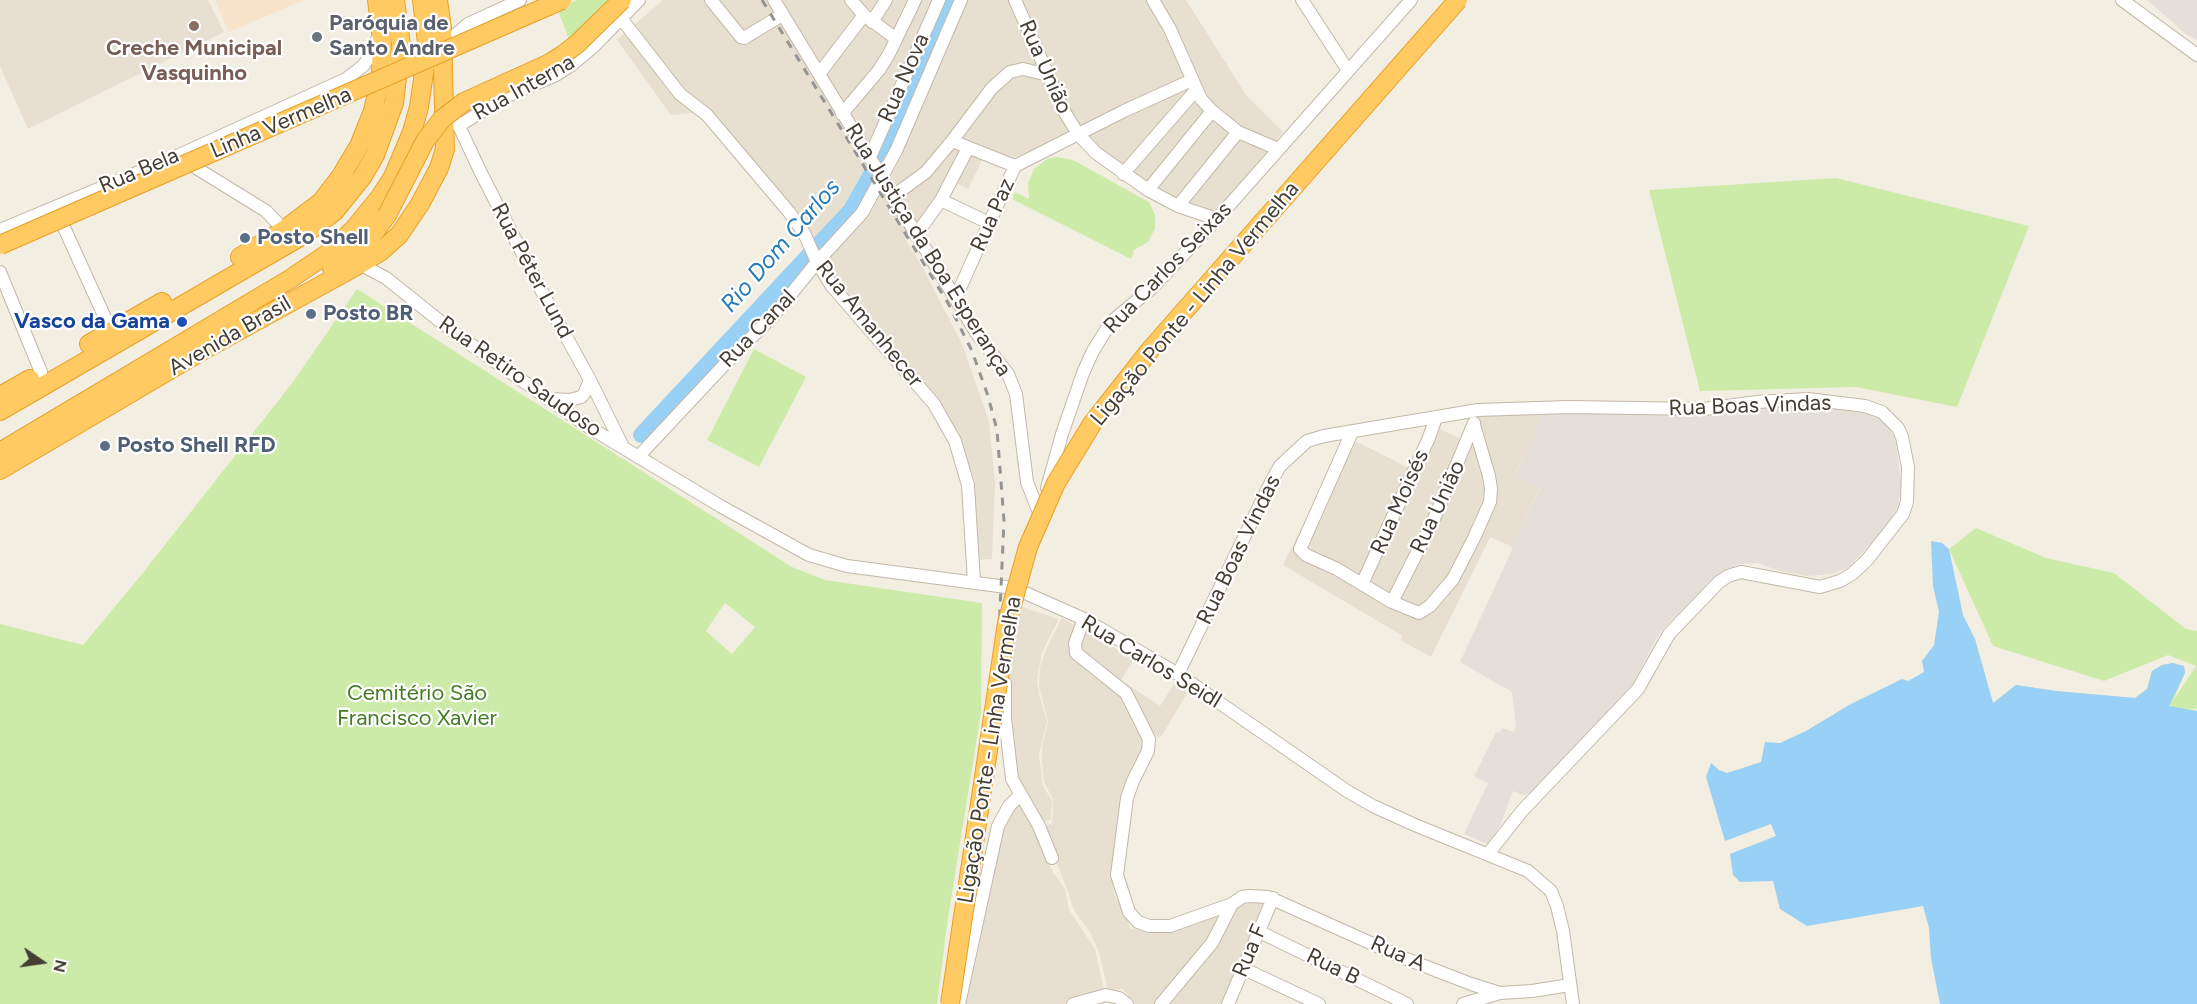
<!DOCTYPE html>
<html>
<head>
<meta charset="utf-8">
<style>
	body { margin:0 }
	#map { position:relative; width:2197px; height:1004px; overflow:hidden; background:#f3eee2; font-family:Figtree,sans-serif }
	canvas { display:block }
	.north { position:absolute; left:12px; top:932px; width:60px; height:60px; -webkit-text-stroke:4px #fff; paint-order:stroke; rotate:103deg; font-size:16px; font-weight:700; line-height:24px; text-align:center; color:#453d33 }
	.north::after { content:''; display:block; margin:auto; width:21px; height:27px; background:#453d33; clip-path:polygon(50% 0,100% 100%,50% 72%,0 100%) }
</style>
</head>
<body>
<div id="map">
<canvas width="2197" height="1004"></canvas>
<div class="north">N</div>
</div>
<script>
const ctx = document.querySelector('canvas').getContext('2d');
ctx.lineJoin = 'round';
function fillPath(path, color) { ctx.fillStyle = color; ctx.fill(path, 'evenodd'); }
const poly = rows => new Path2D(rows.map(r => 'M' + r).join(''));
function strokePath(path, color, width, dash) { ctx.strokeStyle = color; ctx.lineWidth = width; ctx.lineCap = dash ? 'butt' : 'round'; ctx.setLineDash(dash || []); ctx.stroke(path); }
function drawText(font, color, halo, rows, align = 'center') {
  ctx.font = font + ' Figtree,sans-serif'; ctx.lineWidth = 4.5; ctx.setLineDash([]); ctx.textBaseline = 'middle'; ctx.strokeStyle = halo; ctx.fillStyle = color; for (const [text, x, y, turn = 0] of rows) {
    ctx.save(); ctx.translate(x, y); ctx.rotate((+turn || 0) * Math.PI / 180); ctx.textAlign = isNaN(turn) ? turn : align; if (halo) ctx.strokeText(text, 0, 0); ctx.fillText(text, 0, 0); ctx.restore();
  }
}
const residential = poly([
	[0,0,208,0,224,32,28,129,0,66],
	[663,0,1186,0,1246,95,1283,132,1215,214,1181,204,1121,165,1079,130,1008,160,986,152,968,189,950,180,923,219,905,239,924,270,962,344,989,421,995,484,992,559,976,560,975,480,957,435,827,268,710,111,671,115,617,40],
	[1490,414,1542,415,1533,440,1515,474,1541,486,1511,546,1490,537,1431,657,1400,640,1403,636,1283,565,1308,515,1313,517,1351,439,1413,470,1433,426,1464,440,1474,417],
	[1019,606,1059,619,1042,652,1037,680,1039,695,1047,721,1039,754,1043,786,1052,801,1051,819,1033,827,1053,872,1065,889,1069,910,1095,949,1104,990,1063,1004,961,1004,1002,825,1020,795,1008,715,1007,680],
	[1062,618,1134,659,1121,680,1160,706,1174,684,1188,692,1160,738,1154,733,1127,776,1112,876,1114,894,1131,929,1151,929,1241,899,1262,900,1270,904,1226,1004,1135,1004,1122,989,1108,990,1099,952,1090,932,1074,910,1066,886,1042,828,1052,823,1053,811,1053,799,1044,782,1042,762,1042,747,1048,722,1039,686,1040,667,1047,647]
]);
const commercial = poly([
	[215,0,304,0,229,32]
]);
const industrial = poly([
	[2147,0,2197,0,2197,40,2187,35],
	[1803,404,1876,415,1889,427,1896,442,1901,486,1898,507,1887,526,1850,566,1833,574,1807,576,1780,571,1757,563,1738,564,1719,573,1660,632,1632,685,1536,791,1524,795,1513,791,1500,826,1488,844,1464,834,1488,783,1474,777,1496,732,1500,733,1502,728,1514,732,1516,727,1512,692,1460,662,1512,550,1511,546,1541,487,1515,475,1533,440,1542,415,1595,412,1715,414,1746,407]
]);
const green = poly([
	[577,0,612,0,570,42,557,8],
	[1057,157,1073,160,1149,202,1155,215,1155,229,1148,242,1132,251,1134,252,1131,259,1012,199,1015,192,1029,199,1028,183,1034,169,1047,159],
	[1836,178,2029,226,1957,407,1856,387,1700,391,1649,190],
	[357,289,792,567,825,580,982,603,981,713,948,918,937,1004,0,1004,0,624,83,645,142,574,293,382],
	[725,603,755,627,732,654,706,631],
	[754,349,806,377,759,467,707,440],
	[1976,528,2046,558,2114,573,2186,629,2197,631,2197,709,2188,709,2197,711,1980,758,1975,639,1993,703,2016,685,2056,691,2135,698,2147,689,2152,671,2162,665,2173,663,2184,666,2185,673,2173,701,2196,666,2168,655,2104,681,1993,646,1949,549]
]);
const water = poly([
	[1931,541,1942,543,1949,549,1963,615,1975,639,1993,703,2016,685,2056,691,2135,698,2147,689,2152,671,2162,665,2173,663,2184,666,2185,673,2169,706,2197,711,2197,1004,1940,1004,1931,958,1929,928,1923,906,1807,926,1780,909,1773,881,1740,882,1733,875,1730,854,1776,836,1771,824,1725,841,1706,777,1711,763,1719,770,1727,773,1761,762,1765,742,1780,743,1806,731,1849,705,1902,679,1908,681,1924,672,1922,661,1934,645,1939,612,1933,586]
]);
const river = poly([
	[641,435,851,210,887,146,952,0]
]);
const minor = poly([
	[711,0,741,37,744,38,782,15],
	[774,0,977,334,1008,374,1016,394,1027,482,1040,515],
	[1015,0,1064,111,1078,134,1096,153,1148,190,1178,206,1217,219],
	[1153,0,1170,29,1201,99,1212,111,1238,132,1278,149],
	[1302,0,1347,69],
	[2122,0,2197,55],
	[864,15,895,38],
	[620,17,680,94,707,115,789,212,804,233,817,262,831,285,934,404,955,441,968,485,974,582],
	[872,22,886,0],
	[446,51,453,37,468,24,520,0],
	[819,74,864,15,851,0],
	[449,105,481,173,551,309,590,380,623,447],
	[842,114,879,70,889,54,915,0],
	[460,125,507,96,556,75,570,66,593,47,639,0],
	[952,141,992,88,1010,72,1023,69,1048,75],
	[870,157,939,0],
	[185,161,266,211,284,230],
	[1015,166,1124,111,1192,80],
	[1123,174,1196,90],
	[1148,190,1212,111],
	[892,197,926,172,952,141,1015,166],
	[941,200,989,223],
	[1178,206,1238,132],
	[57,212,111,331],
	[0,230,177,156,346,79,363,66,373,52,377,39],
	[916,235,941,200,968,148],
	[360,264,386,278,456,334,587,426,722,507,809,555,847,566,1014,588,1084,619,1178,674,1347,791,1373,806,1415,825,1528,871,1551,891,1557,906,1563,931,1573,1004],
	[0,272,41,372],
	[956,297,1015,166],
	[549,399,570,400,581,397,584,394,590,380],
	[1352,432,1300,549,1306,555,1337,569,1392,602,1419,613,1430,606,1453,579,1474,538,1490,502,1491,489,1489,476,1474,425],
	[638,457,725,364,774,315,817,262,862,213,896,151,961,0],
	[1047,488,1062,434,1083,373,1093,351,1111,322,1152,288,1217,219,1411,0],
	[1362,584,1428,440,1436,418],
	[1392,602,1433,521,1474,423],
	[1084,619,1075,643,1076,653,1126,693,1149,739,1148,751,1133,781,1127,798,1117,875,1129,912,1138,922,1149,926,1170,926,1232,904,1242,897,1249,896,1268,897,1404,958,1471,984,1500,993,1532,991,1570,985],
	[1178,674,1270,484,1280,466,1307,441,1324,436,1478,410,1568,407,1704,409,1757,402,1808,399,1865,406,1882,412,1898,428,1902,437,1908,467,1907,502,1903,514,1867,560,1852,574,1840,581,1820,587,1741,572,1728,576,1719,582,1669,634,1638,689,1522,811,1488,854],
	[1005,683,1005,718,1012,779,1039,826,1052,858],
	[1258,931,1407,1004],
	[1242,968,1319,1004],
	[959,1004,998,826,1009,806,1020,795],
	[1073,1004,1106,995,1119,998,1127,1004],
	[1161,1004,1212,943,1232,904],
	[1228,1004,1273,898],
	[1463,1004,1500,993]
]);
const highway = poly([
	[240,257,284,230,321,202,341,176,359,146,373,111,381,75,382,40,377,0],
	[332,268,366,244,387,215],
	[89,344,162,302],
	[0,396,30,379],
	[0,411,305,234,335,211,363,176,375,155,394,103,401,45,395,0],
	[0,452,290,279,327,254,354,229,380,197,393,177,412,132,419,107,425,66,427,43,422,0],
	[0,470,209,347,360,264,380,252,399,235,420,204,439,168,445,149,442,28,438,0]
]);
const rail = poly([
	[762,0,948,303,972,351,988,396,997,430,1004,521,994,743,988,791,969,877,954,958,954,972,947,1004]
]);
const highwayBridge = poly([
	[387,215,425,141,442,119,464,102,550,63,564,54,577,44,622,0],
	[0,245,562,0],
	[950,1004,1007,623,1028,547,1056,483,1092,424,1150,350,1458,0]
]);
const markers = [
	[194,26,6,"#8d6e63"],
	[317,37,6,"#6b7280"],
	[245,238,6,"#5c6f8a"],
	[311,314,6,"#5c6f8a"],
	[182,322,6,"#1a4fb4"],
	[105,446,6,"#5c6f8a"]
];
const worshipNames = [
	["Paróquia de",329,24],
	["Santo Andre",329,49]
];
const educationNames = [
	["Creche Municipal",194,49],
	["Vasquinho",194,74]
];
const streetNames = [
	["Rua União",1045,67,66],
	["Rua Nova",904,78,-66],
	["Rua Interna",524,88,-29],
	["Linha Vermelha",281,123,-23],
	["Rua Bela",139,171,-23],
	["Rua Paz",993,215,-66],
	["Rua Justiça da Boa Esperança",928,250,58],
	["Rua Carlos Seixas",1168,268,-46],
	["Rua Péter Lund",532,271,62],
	["Ligação Ponte - Linha Vermelha",1195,304,-50],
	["Rua Amanhecer",869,324,51],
	["Rua Canal",758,329,-46],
	["Avenida Brasil",230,336,-30],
	["Rua Retiro Saudoso",520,377,35],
	["Rua Boas Vindas",1750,406,-2],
	["Rua Moisés",1400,502,-66],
	["Rua União",1438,507,-65],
	["Rua Boas Vindas",1239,550,-64],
	["Rua Carlos Seidl",1151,662,31],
	["Ligação Ponte - Linha Vermelha",990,750,-81],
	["Rua F",1250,951,-67],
	["Rua A",1398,954,24],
	["Rua B",1333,967,26]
];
const serviceNames = [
	["Posto Shell",257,238],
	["Posto BR",323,314],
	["Posto Shell RFD",117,446]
];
const transitNames = [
	["Vasco da Gama",170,322]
];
const parkNames = [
	["Cemitério São",417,694],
	["Francisco Xavier",417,719]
];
const waterNames = [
	["Rio Dom Carlos",781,246,-49]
];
fillPath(residential, '#e7e0d0');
fillPath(commercial, '#f7e4cb');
fillPath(industrial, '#e4dfd8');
fillPath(green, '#cdeba8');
fillPath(water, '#99d0f5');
strokePath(river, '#99d0f5', 16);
strokePath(minor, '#c2b8a8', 14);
strokePath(highway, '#e8a027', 20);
strokePath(minor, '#fff', 12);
strokePath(highway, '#ffca61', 18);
strokePath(rail, '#949494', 3, [8, 8]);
strokePath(highwayBridge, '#e8a027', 20, []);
strokePath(highwayBridge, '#ffca61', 18);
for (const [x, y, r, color] of markers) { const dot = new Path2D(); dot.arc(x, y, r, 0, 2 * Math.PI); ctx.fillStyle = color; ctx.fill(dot); strokePath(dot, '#fff', 2); }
drawText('bold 22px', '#5b616d', '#fff', worshipNames, 'left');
drawText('bold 22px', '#785e54', '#fff', educationNames);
drawText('22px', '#453d33', '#fff', streetNames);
drawText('bold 22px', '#4e5e75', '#fff', serviceNames, 'left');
drawText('bold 22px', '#164399', '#fff', transitNames, 'right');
drawText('22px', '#447a22', '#fff', parkNames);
drawText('italic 24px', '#257ab7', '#fff', waterNames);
</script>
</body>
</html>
